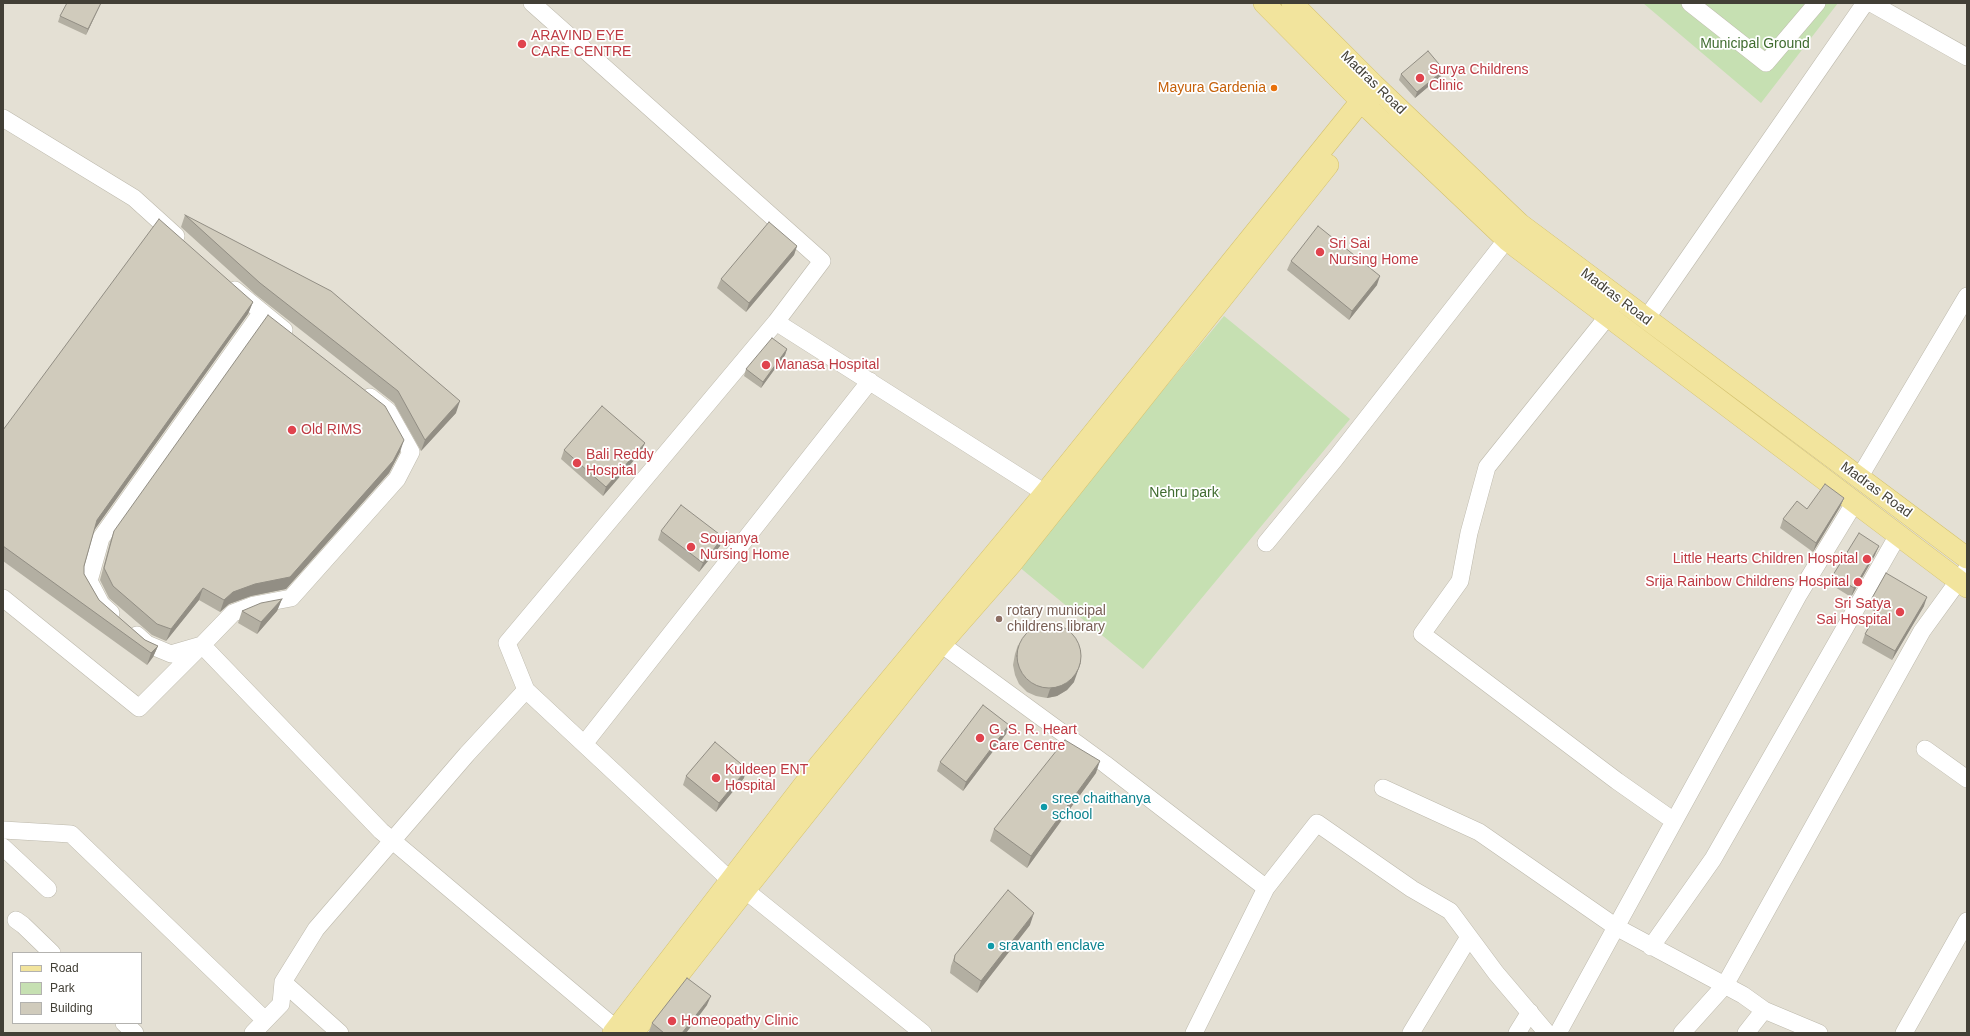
<!DOCTYPE html>
<html>
<head>
<meta charset="utf-8">
<style>
	body { margin:0 }
	#map { position:relative; width:1970px; height:1036px; overflow:hidden; background:#f0eee5; font-family:Arial,sans-serif }
	canvas { display:block }
	.frame { position:absolute; inset:0; border:4px solid #423f36; pointer-events:none }
	.legend { position:absolute; left:12px; top:952px; width:130px; height:72px; box-sizing:border-box; background:#fff; border:1px solid #b3b2af; margin:0; padding:5px 7px; list-style:none; font-size:12px; color:#423f36 }
	.legend li { display:flex; align-items:center; gap:8px; height:20px }
	.legend b { width:20px; border:1px solid #b3b2af }
</style>
</head>
<body>
<div id="map">
<canvas width="1970" height="1036"></canvas>
<div class="frame"></div>
<ul class="legend">
<li><b style="height:5px;background:#f2e49d"></b>Road</li>
<li><b style="height:11px;background:#c6e0b2"></b>Park</li>
<li><b style="height:11px;background:#d0cbbc"></b>Building</li>
</ul>
</div>
<script>
const ctx = document.querySelector('canvas').getContext('2d');
ctx.lineJoin = 'round';
function fillPath(path, color) { ctx.fillStyle = color; ctx.fill(path, 'evenodd'); }
const poly = rows => new Path2D(rows.map(r => 'M' + r).join(''));
function strokePath(path, color, width, dash) { ctx.strokeStyle = color; ctx.lineWidth = width; ctx.lineCap = dash ? 'butt' : 'round'; ctx.setLineDash(dash || []); ctx.stroke(path); }
function drawText(font, color, halo, rows, align = 'center') {
  ctx.font = font + ' Arial,sans-serif'; ctx.lineWidth = 3.5; ctx.setLineDash([]); ctx.textBaseline = 'middle'; ctx.strokeStyle = halo; ctx.fillStyle = color; for (const [text, x, y, turn = 0] of rows) {
    ctx.save(); ctx.translate(x, y); ctx.rotate((+turn || 0) * Math.PI / 180); ctx.textAlign = isNaN(turn) ? turn : align; if (halo) ctx.strokeText(text, 0, 0); ctx.fillText(text, 0, 0); ctx.restore();
  }
}
const residential = poly([
	[3,3,1967,3,1967,1033,3,1033],
	[13,953,141,953,141,1023,13,1023]
]);
const green = poly([
	[1643,3,1838,3,1761,103],
	[1224,316,1350,419,1143,669,1018,566]
]);
const minor = poly([
	[1690,3,1766,63,1817,3],
	[1871,3,1967,57],
	[3,118,134,198,176,236],
	[235,290,284,330],
	[1608,316,1487,467,1469,533,1460,581,1422,634,1617,781,1674,821],
	[1646,319,1865,3],
	[776,322,1056,500],
	[1859,478,1967,296],
	[1266,543,1335,459,1514,230],
	[3,598,139,708,202,645,381,831,621,1033],
	[111,613,101,604,89,581,101,538,262,312],
	[137,635,147,644,171,654,202,645,233,613,254,605,291,598,397,479,411,452,388,411,370,397],
	[930,636,1105,764,1266,888,1194,1033],
	[526,690,731,881],
	[584,744,870,381],
	[1925,749,1967,779],
	[1383,788,1479,832,1616,927,1799,594,1855,502],
	[3,830,71,834,265,1020],
	[3,847,48,889],
	[1266,888,1317,823,1412,889,1450,911,1496,973,1547,1033],
	[745,890,923,1033],
	[16,920,23,925,52,953],
	[1651,947,1713,859,1898,535],
	[283,982,316,929,467,754,526,690,507,643,776,322,822,261,532,3],
	[124,1023,135,1033],
	[253,1033,281,1004,283,982,340,1033],
	[1411,1033,1469,937],
	[1517,1033,1530,1012],
	[1558,1033,1616,927,1743,995,1764,1010],
	[1682,1033,1725,985,1922,631,1967,569],
	[1746,1033,1764,1010,1819,1033],
	[1904,1033,1967,921]
]);
const major = poly([
	[1264,3,1371,111,1507,240,1967,587],
	[1292,3,1374,85,1520,224,1967,558],
	[613,1033,820,764,1045,493,1374,85],
	[633,1033,745,890,941,644,1012,563,1328,165]
]);
const wall = poly([
	[101,3,86,35,58,22,60,16],
	[1444,70,1441,76,1415,98,1399,80,1401,74],
	[185,215,456,413,421,451,394,403,255,294,181,227],
	[797,246,794,255,746,312,717,288,721,279],
	[1291,261,1377,285,1349,320,1287,270],
	[253,302,248,314,94,530,84,566,84,574,99,600,145,640,158,646,153,657,147,665,3,561,3,430],
	[787,349,785,355,761,388,744,376,746,369],
	[564,450,641,452,603,496,561,459],
	[400,452,389,473,286,589,251,596,229,604,220,612,199,600,166,641,152,635,109,598,100,580,110,542,114,531],
	[1844,498,1840,507,1813,552,1780,528,1783,519],
	[661,531,720,546,699,572,658,540],
	[1875,555,1851,597,1830,584,1833,575],
	[1872,598,1924,606,1892,660,1862,643,1865,634,1877,613,1868,607],
	[282,599,277,611,257,634,238,623,242,611],
	[1018,645,1074,682,1067,690,1057,696,1047,698,1036,696,1027,692,1019,684,1015,675,1013,665,1015,654],
	[1009,725,1006,734,963,791,937,771,940,762],
	[1096,773,1027,868,990,841,994,829],
	[686,776,744,778,716,812,683,785],
	[1030,925,977,993,950,973,951,966,955,955],
	[707,1005,686,1033,649,1033,649,1032,652,1023]
]);
const shadedWall = poly([
	[101,3,86,35,88,29],
	[1444,70,1441,76,1415,98,1417,92],
	[797,246,794,255,746,312,749,303],
	[1380,276,1377,285,1349,320,1352,311],
	[253,302,248,314,93,532,97,520],
	[787,349,785,355,761,388,763,382],
	[460,401,456,413,421,451,425,440],
	[404,440,400,452,389,473,286,589,251,596,229,604,220,612,224,600],
	[645,443,641,452,603,496,606,487],
	[1844,498,1840,507,1813,552,1816,543],
	[723,537,720,546,699,572,703,563],
	[1879,546,1875,555,1851,597,1854,588],
	[203,588,199,600,166,641,171,629],
	[1927,597,1924,606,1892,660,1895,651],
	[282,599,277,611,257,634,261,622],
	[158,646,153,657,147,665,151,653],
	[1081,662,1074,682,1067,690,1057,696,1047,698,1050,689],
	[1009,725,1006,734,963,791,966,782],
	[1100,761,1096,773,1027,868,1031,856],
	[747,769,744,778,716,812,719,803],
	[1034,913,1030,925,977,993,981,981],
	[711,996,707,1005,686,1033,682,1033]
]);
const building = poly([
	[67,3,101,3,88,29,60,16,67,3],
	[1428,51,1444,70,1417,92,1401,74,1428,51],
	[185,215,331,291,460,401,425,440,398,391,260,283,185,215],
	[159,219,253,302,97,520,84,566,84,574,99,600,145,640,158,646,151,653,3,546,3,430,159,219],
	[769,222,797,246,749,303,721,279,769,222],
	[1318,226,1380,276,1352,311,1291,261,1318,226],
	[268,315,385,406,404,440,393,461,290,577,255,584,233,592,224,600,203,588,171,629,157,624,113,586,104,568,114,531,268,315],
	[772,338,787,349,763,382,746,369,772,338],
	[602,406,645,443,606,487,564,450,602,406],
	[1825,484,1844,498,1816,543,1783,519,1797,501,1807,509,1825,484],
	[681,505,723,537,703,563,661,531,681,505],
	[1859,533,1879,546,1854,588,1833,575,1859,533],
	[1886,573,1927,597,1895,651,1865,634,1882,605,1872,598,1886,573],
	[282,599,261,622,242,611,261,603,282,599],
	'1017 656a32 32 0 1 1 64 0a32 32 0 1 1-64 0Z',
	[983,705,1009,725,966,782,940,762,983,705],
	[1065,740,1100,761,1031,856,994,829,1065,740],
	[715,742,747,769,719,803,686,776,715,742],
	[1008,890,1034,913,981,981,954,961,955,955,1008,890],
	[687,978,711,996,682,1033,664,1033,652,1023,687,978]
]);
const markers = [
	[522,44,5,"#e0444e"],
	[1420,78,5,"#e0444e"],
	[1274,88,4,"#e8710a"],
	[1320,252,5,"#e0444e"],
	[766,365,5,"#e0444e"],
	[292,430,5,"#e0444e"],
	[577,463,5,"#e0444e"],
	[691,547,5,"#e0444e"],
	[1867,559,5,"#e0444e"],
	[1858,582,5,"#e0444e"],
	[1900,612,5,"#e0444e"],
	[999,619,4,"#8d6e63"],
	[980,738,5,"#e0444e"],
	[716,778,5,"#e0444e"],
	[1044,807,4,"#0f9aa8"],
	[991,946,4,"#0f9aa8"],
	[672,1021,5,"#e0444e"]
];
const healthNames = [
	["ARAVIND EYE",531,36],
	["CARE CENTRE",531,52],
	["Surya Childrens",1429,70],
	["Clinic",1429,86],
	["Sri Sai",1329,244],
	["Nursing Home",1329,260],
	["Manasa Hospital",775,365],
	["Old RIMS",301,430],
	["Bali Reddy",586,455],
	["Hospital",586,471],
	["Soujanya",700,539],
	["Nursing Home",700,555],
	["Little Hearts Children Hospital",1858,559,"right"],
	["Srija Rainbow Childrens Hospital",1849,582,"right"],
	["Sri Satya",1891,604,"right"],
	["Sai Hospital",1891,620,"right"],
	["G. S. R. Heart",989,730],
	["Care Centre",989,746],
	["Kuldeep ENT",725,770],
	["Hospital",725,786],
	["Homeopathy Clinic",681,1021]
];
const parkNames = [
	["Municipal Ground",1755,44],
	["Nehru park",1184,493]
];
const streetNames = [
	["Madras Road",1373,83,44],
	["Madras Road",1616,297,37],
	["Madras Road",1876,490,36]
];
const foodNames = [
	["Mayura Gardenia",1266,88]
];
const educationNames = [
	["rotary municipal",1007,611],
	["childrens library",1007,627]
];
const cultureNames = [
	["sree chaithanya",1052,799],
	["school",1052,815],
	["sravanth enclave",999,946]
];
fillPath(residential, '#e4e0d4');
fillPath(green, '#c6e0b2');
strokePath(minor, '#bdb9ac', 18);
strokePath(major, '#d4c26f', 22);
strokePath(minor, '#fff', 17);
strokePath(major, '#f2e49d', 21);
fillPath(wall, '#b3afa2');
fillPath(shadedWall, '#928e84');
fillPath(building, '#d0cbbc');
strokePath(building, '#928e84', 1);
for (const [x, y, r, color] of markers) { const dot = new Path2D(); dot.arc(x, y, r, 0, 2 * Math.PI); ctx.fillStyle = color; ctx.fill(dot); strokePath(dot, '#fff', 1.5); }
drawText('14px', '#be3a42', '#fff', healthNames, 'left');
drawText('14px', '#406c30', '#fff', parkNames);
drawText('14px', '#423f36', '#fff', streetNames);
drawText('14px', '#c56008', '#fff', foodNames, 'right');
drawText('14px', '#785e54', '#fff', educationNames, 'left');
drawText('14px', '#0d838f', '#fff', cultureNames, 'left');
</script>
</body>
</html>
